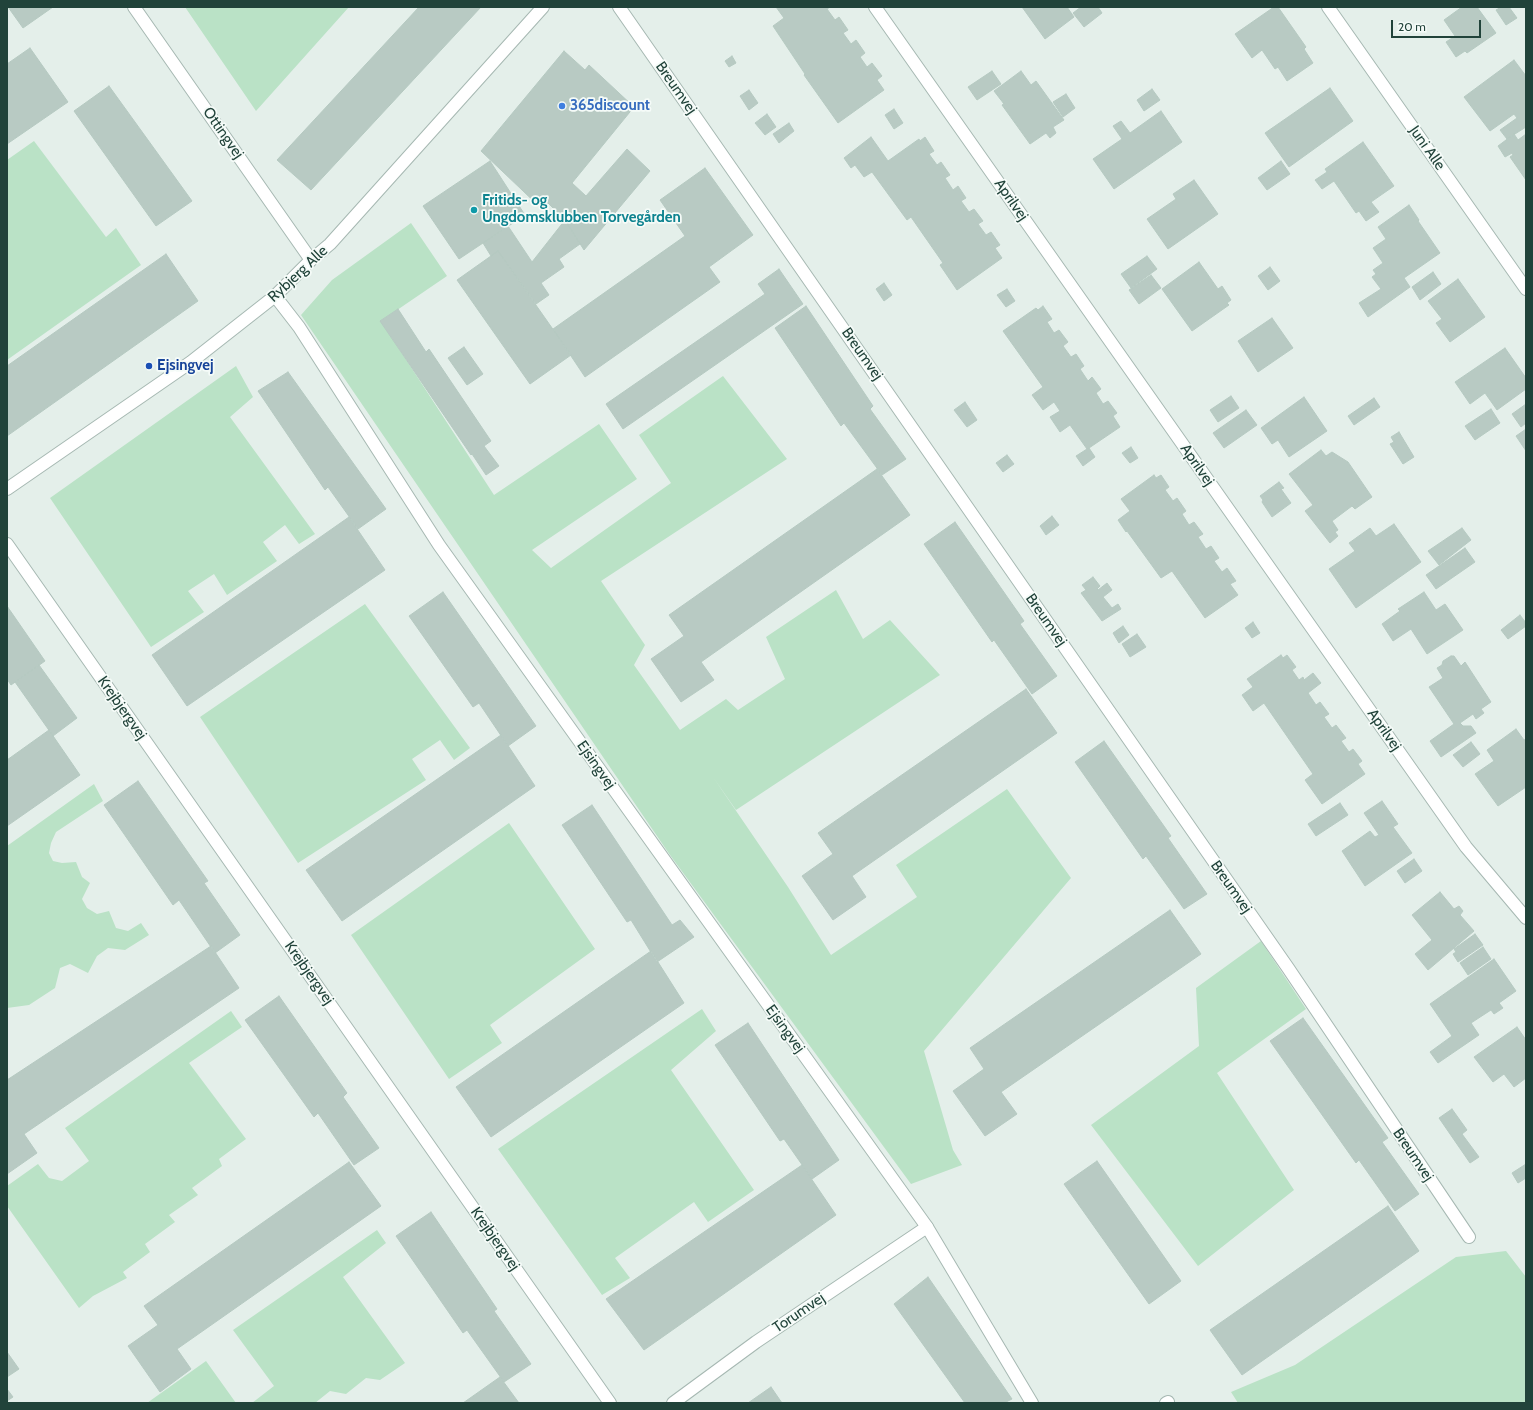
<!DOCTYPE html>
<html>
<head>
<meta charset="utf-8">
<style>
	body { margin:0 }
	#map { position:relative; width:1533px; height:1410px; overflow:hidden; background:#e4efea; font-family:Cabin,sans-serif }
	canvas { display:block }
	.frame { position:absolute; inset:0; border:8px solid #21433a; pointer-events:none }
	.scale { position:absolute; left:1391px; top:20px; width:90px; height:18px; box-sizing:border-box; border:2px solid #21433a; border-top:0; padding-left:5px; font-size:12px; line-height:14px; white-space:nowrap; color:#21433a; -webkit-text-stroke:3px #f5fbf8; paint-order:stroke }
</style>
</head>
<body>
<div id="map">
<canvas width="1533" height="1410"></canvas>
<div class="frame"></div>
<div class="scale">20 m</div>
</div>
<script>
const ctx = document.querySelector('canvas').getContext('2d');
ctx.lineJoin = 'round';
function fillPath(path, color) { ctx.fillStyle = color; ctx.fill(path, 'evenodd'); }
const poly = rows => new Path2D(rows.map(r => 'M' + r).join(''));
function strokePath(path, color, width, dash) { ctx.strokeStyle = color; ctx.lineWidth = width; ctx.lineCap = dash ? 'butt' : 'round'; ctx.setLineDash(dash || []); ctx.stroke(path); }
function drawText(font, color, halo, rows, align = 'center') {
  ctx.font = font + ' Cabin,sans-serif'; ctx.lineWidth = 3.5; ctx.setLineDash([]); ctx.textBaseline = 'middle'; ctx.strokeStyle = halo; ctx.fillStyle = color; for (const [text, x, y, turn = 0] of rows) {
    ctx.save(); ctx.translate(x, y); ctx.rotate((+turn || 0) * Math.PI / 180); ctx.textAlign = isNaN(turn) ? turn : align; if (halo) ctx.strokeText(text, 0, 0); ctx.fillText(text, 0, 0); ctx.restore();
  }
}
const green = poly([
	[185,7,349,7,256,111],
	[34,141,106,237,116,228,141,265,7,360,7,160],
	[411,223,447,276,381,321,494,495,599,424,637,479,532,550,551,568,671,483,639,435,723,376,787,459,601,581,645,645,634,665,680,730,726,699,738,710,785,679,766,637,836,590,863,639,890,620,940,675,736,810,713,777,788,887,831,955,917,897,896,865,1007,789,1071,878,924,1051,953,1150,962,1165,911,1184,670,855,301,315,332,280],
	[236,366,253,397,230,417,315,534,299,544,285,525,263,542,277,561,227,595,214,574,188,591,204,612,151,647,50,498],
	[365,604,470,748,454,760,440,740,412,759,426,780,298,863,200,717],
	[94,784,103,801,56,832,51,843,49,853,53,861,62,863,76,862,82,877,90,883,82,899,87,908,97,914,109,911,116,928,128,931,141,923,149,935,125,950,108,948,97,956,88,973,70,964,60,968,55,988,29,1005,7,1008,7,846],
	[509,823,595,949,490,1025,502,1043,449,1079,351,935],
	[1261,941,1306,1009,1217,1073,1294,1190,1198,1266,1091,1125,1199,1046,1196,988],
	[702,1009,716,1031,671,1070,754,1190,708,1222,694,1202,615,1258,630,1278,602,1295,498,1149],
	[231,1011,242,1027,189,1063,246,1139,219,1159,222,1166,192,1188,198,1195,169,1215,175,1222,145,1244,150,1252,123,1272,127,1278,93,1296,79,1308,7,1206,7,1186,38,1164,49,1178,62,1181,89,1161,65,1128],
	[377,1230,386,1243,343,1277,405,1363,380,1380,366,1378,346,1394,330,1391,315,1403,252,1403,274,1386,233,1330],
	[1506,1251,1526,1277,1526,1403,1238,1403,1231,1392,1295,1365,1456,1257],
	[206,1361,236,1403,147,1403]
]);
const building = poly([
	[8,7,53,7,23,28,8,7],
	[419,7,481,7,311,190,277,160,419,7],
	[776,7,830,7,827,9,835,20,839,17,848,30,843,33,851,44,856,40,865,53,860,57,867,67,872,63,882,76,877,80,884,90,838,123,804,75,805,74,773,26,784,18,776,7],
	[1022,7,1067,7,1074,17,1045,39,1022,7],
	[1081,7,1098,7,1102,13,1084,27,1073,13,1081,7],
	[1274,7,1278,7,1306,47,1304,49,1313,63,1287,81,1278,67,1275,69,1262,50,1252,58,1235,34,1274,7],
	[1462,7,1477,7,1496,33,1467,53,1465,51,1456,57,1446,42,1455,36,1444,20,1462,7],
	[1501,7,1509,7,1517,18,1506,25,1496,10,1501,7],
	[30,48,68,102,7,144,7,64,30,48],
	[564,51,585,70,589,65,634,107,572,183,586,196,627,149,650,171,584,250,565,220,548,203,543,210,481,151,564,51],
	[732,56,736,63,729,67,725,61,732,56],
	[1514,60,1526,76,1526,127,1507,139,1500,130,1517,118,1514,114,1490,131,1464,97,1514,60],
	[992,71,1001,84,977,100,968,87,992,71],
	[1021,71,1031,85,1036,81,1064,120,1053,127,1056,133,1050,138,1046,133,1030,144,1002,105,1004,104,994,91,1021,71],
	[109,86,192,201,156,226,74,111,109,86],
	[1330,88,1353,121,1289,167,1265,133,1330,88],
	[1152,89,1160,100,1144,111,1137,100,1152,89],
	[749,90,758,103,749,110,740,96,749,90],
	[1066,94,1075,108,1063,117,1053,102,1066,94],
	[894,109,903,123,894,129,885,115,894,109],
	[1161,111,1182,142,1114,189,1093,159,1122,139,1113,126,1121,121,1130,133,1161,111],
	[767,114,776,127,765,135,755,123,767,114],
	[789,123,794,131,779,143,773,134,789,123],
	[1514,134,1518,140,1526,134,1526,180,1510,157,1513,155,1512,153,1505,157,1498,146,1514,134],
	[871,137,888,161,919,139,920,141,925,137,934,151,929,154,937,165,941,162,950,175,945,178,953,190,958,186,966,198,961,201,969,212,974,209,983,221,978,224,986,235,991,232,1000,245,995,248,1002,258,957,290,940,265,943,263,911,217,907,220,872,172,864,177,855,165,851,168,844,158,871,137],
	[1363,142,1394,186,1371,202,1379,212,1366,221,1359,211,1356,213,1334,181,1322,189,1315,180,1327,172,1325,169,1363,142],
	[490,161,525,215,459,259,423,206,490,161],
	[1281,161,1290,174,1267,190,1258,178,1281,161],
	[705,168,753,235,709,267,720,282,585,377,553,329,685,236,660,200,705,168],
	[1194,180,1218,214,1168,249,1147,219,1176,199,1173,194,1194,180],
	[1409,205,1419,220,1418,221,1440,253,1404,278,1410,287,1368,317,1359,303,1381,289,1372,277,1376,274,1373,270,1383,263,1373,248,1386,239,1378,227,1409,205],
	[565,220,580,244,559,259,564,267,541,283,549,295,536,304,498,251,491,256,483,243,508,226,532,262,565,220],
	[498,251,571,355,530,384,457,280,498,251],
	[166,254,198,301,7,436,7,366,166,254],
	[1147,256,1157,269,1131,288,1121,274,1147,256],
	[1199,262,1218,289,1222,286,1231,300,1227,303,1229,305,1192,331,1162,289,1199,262],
	[1270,267,1280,281,1268,290,1258,276,1270,267],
	[779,269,803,304,623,429,606,404,765,294,758,284,779,269],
	[1433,272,1441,284,1420,300,1412,287,1433,272],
	[1151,275,1161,288,1139,304,1129,290,1151,275],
	[1458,279,1485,317,1450,342,1436,323,1442,319,1428,301,1458,279],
	[884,283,892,295,884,301,876,289,884,283],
	[1007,289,1015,301,1006,307,997,295,1007,289],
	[806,306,873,406,870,409,906,459,882,475,844,423,841,426,775,328,806,306],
	[1043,306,1052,319,1047,322,1054,333,1059,330,1068,342,1063,346,1071,357,1076,354,1084,366,1080,369,1088,381,1092,377,1101,389,1096,393,1103,404,1108,401,1117,413,1113,416,1120,427,1089,448,1095,457,1083,466,1076,456,1087,449,1070,425,1060,432,1050,417,1060,411,1054,402,1043,410,1032,395,1043,387,1003,331,1036,308,1038,310,1043,306],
	[398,309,426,352,429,349,491,441,484,446,499,466,486,475,472,454,471,455,380,321,398,309],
	[1272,318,1293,348,1258,372,1238,341,1272,318],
	[464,347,483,374,467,385,448,358,464,347],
	[1505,348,1526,378,1526,389,1497,410,1485,393,1470,404,1455,382,1505,348],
	[288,372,386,509,358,529,328,487,325,490,258,391,288,372],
	[1231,396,1239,408,1218,422,1210,410,1231,396],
	[1304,397,1327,431,1289,457,1278,440,1272,444,1261,428,1304,397],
	[1374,398,1380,407,1354,425,1348,416,1374,398],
	[965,402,977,420,967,427,954,410,965,402],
	[1526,404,1526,423,1521,427,1512,414,1526,404],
	[1491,409,1500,423,1475,440,1465,426,1491,409],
	[1246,410,1257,425,1224,448,1213,433,1246,410],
	[1526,429,1526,451,1516,436,1526,429],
	[1399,432,1414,457,1403,464,1390,444,1394,442,1391,437,1399,432],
	[1131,447,1138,458,1130,463,1122,453,1131,447],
	[1321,450,1326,456,1332,452,1348,462,1372,497,1355,509,1352,506,1332,521,1338,530,1335,532,1338,536,1330,543,1305,511,1313,505,1289,474,1321,450],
	[1007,455,1014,464,1003,472,996,463,1007,455],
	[877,469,910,515,701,662,714,680,681,702,651,659,684,636,669,615,877,469],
	[1154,475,1156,478,1161,475,1169,487,1165,490,1173,501,1177,498,1186,511,1182,514,1189,525,1194,522,1203,534,1198,537,1206,549,1211,546,1219,558,1214,561,1222,572,1227,568,1236,581,1230,584,1238,595,1205,618,1172,571,1161,578,1127,531,1126,532,1118,520,1130,511,1121,499,1154,475],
	[1279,482,1284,488,1281,489,1291,503,1272,517,1262,502,1263,500,1260,496,1279,482],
	[1052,516,1059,525,1046,535,1040,526,1052,516],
	[349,517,385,570,187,706,152,655,349,517],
	[955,522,1024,621,1020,624,1057,676,1032,694,994,640,992,642,924,544,955,522],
	[1394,524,1421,562,1356,608,1329,569,1355,551,1349,543,1370,528,1376,536,1394,524],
	[1462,528,1471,540,1439,565,1428,551,1462,528],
	[1465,548,1475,562,1436,589,1426,575,1465,548],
	[1093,577,1100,586,1097,589,1098,590,1107,583,1112,590,1103,597,1112,608,1118,604,1121,609,1102,621,1081,593,1086,590,1082,585,1093,577],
	[443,592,536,726,508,746,479,703,473,707,409,616,443,592],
	[1424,592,1436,610,1445,604,1463,630,1427,654,1411,629,1393,641,1382,624,1400,611,1398,609,1424,592],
	[7,606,45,661,11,685,7,679,7,606],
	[1520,615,1526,623,1526,626,1508,639,1501,630,1520,615],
	[1253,622,1260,633,1252,638,1245,628,1253,622],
	[1123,626,1129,635,1119,643,1113,633,1123,626],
	[1137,634,1146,647,1130,657,1122,644,1137,634],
	[1281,655,1283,658,1287,655,1296,667,1292,670,1299,680,1303,677,1304,680,1313,673,1321,683,1308,693,1316,705,1320,702,1329,714,1324,717,1332,728,1336,725,1346,738,1341,741,1349,752,1353,749,1362,761,1358,764,1365,774,1322,804,1305,780,1313,774,1264,703,1253,711,1242,695,1253,687,1247,679,1281,655],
	[1451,656,1454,656,1461,666,1465,662,1491,702,1481,709,1484,713,1476,719,1473,714,1460,723,1463,726,1471,726,1476,733,1441,757,1430,741,1454,724,1429,687,1443,678,1437,668,1442,665,1443,661,1451,656],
	[39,665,77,718,53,736,15,682,39,665],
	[1026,689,1057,733,852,876,866,897,833,920,802,876,833,854,818,833,1026,689],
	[1516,729,1524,740,1526,739,1526,787,1498,806,1475,774,1494,761,1487,750,1516,729],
	[49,730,80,775,7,826,7,760,49,730],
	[501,735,535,786,342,921,306,870,501,735],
	[1104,741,1171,836,1168,838,1207,894,1184,909,1146,856,1143,859,1075,762,1104,741],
	[1471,742,1480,754,1463,767,1453,755,1471,742],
	[138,781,208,881,204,883,240,935,215,953,179,900,173,905,104,805,138,781],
	[1382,801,1398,824,1393,827,1412,853,1365,886,1342,851,1370,831,1375,837,1379,835,1364,813,1382,801],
	[1340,803,1348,815,1316,836,1308,824,1340,803],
	[592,805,672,925,680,920,694,937,657,962,631,920,627,922,562,825,592,805],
	[1414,859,1422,871,1405,883,1397,871,1414,859],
	[1440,892,1454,909,1459,906,1463,911,1460,915,1474,931,1428,970,1415,954,1432,940,1412,915,1440,892],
	[1170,910,1201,954,1001,1092,1017,1114,985,1136,953,1091,984,1069,970,1048,1170,910],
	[1475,934,1483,945,1458,962,1453,954,1456,952,1454,949,1475,934],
	[211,946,239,988,24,1134,37,1153,7,1174,7,1080,211,946],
	[1483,947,1491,959,1468,975,1460,963,1483,947],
	[651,951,684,1003,491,1137,456,1087,651,951],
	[1494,959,1516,991,1499,1003,1503,1008,1494,1014,1491,1010,1471,1023,1479,1035,1438,1063,1430,1052,1452,1036,1430,1004,1494,959],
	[279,996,347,1093,343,1097,379,1148,354,1165,318,1113,314,1117,245,1020,279,996],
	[1303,1018,1388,1138,1382,1142,1419,1194,1395,1211,1359,1160,1356,1163,1270,1041,1303,1018],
	[748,1023,839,1160,812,1179,784,1139,780,1141,715,1045,748,1023],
	[1517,1027,1526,1040,1526,1078,1514,1087,1504,1074,1493,1082,1474,1057,1517,1027],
	[1452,1109,1467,1130,1462,1134,1479,1157,1470,1163,1439,1118,1452,1109],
	[1097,1161,1181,1281,1149,1304,1064,1184,1097,1161],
	[349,1162,381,1206,177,1349,191,1369,160,1392,128,1346,158,1325,144,1306,349,1162],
	[1526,1164,1526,1178,1518,1183,1512,1173,1526,1164],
	[802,1165,836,1215,644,1350,606,1299,802,1165],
	[1388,1206,1419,1251,1242,1375,1210,1330,1388,1206],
	[431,1212,497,1309,494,1311,531,1364,504,1382,467,1330,463,1333,396,1236,431,1212],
	[928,1277,1012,1399,1006,1402,1007,1403,965,1403,894,1304,928,1277],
	[7,1352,19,1369,7,1377,7,1352],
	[500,1377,519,1403,463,1403,500,1377],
	[771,1387,782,1403,748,1403,771,1387],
	[7,1389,13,1397,7,1401,7,1389]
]);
const service = poly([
	[927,1227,1032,1403],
	[1166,1403,1168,1402]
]);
const minor = poly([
	[134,7,311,260],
	[619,7,1288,968,1469,1237],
	[875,7,1466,847,1526,918],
	[1328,7,1526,289],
	[275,296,299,327,439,545,927,1227,756,1342,673,1403],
	[7,489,191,362,275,296,311,260,330,244,543,7],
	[7,544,610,1403]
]);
const markers = [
	[562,106,4,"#3f7fe0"],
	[474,210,4,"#0f9aa8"],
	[149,366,4,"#1a4fb4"]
];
const streetNames = [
	["Breumvej",676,88,55],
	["Ottingvej",223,133,55],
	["Juni Alle",1427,148,55],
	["Aprilvej",1011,200,55],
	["Rybjerg Alle",298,274,-43],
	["Breumvej",862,354,55],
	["Aprilvej",1197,465,55],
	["Breumvej",1046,620,55],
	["Krejbjergvej",122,708,55],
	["Aprilvej",1384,730,55],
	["Ejsingvej",596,765,55],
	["Breumvej",1231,887,55],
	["Krejbjergvej",309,973,55],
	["Ejsingvej",785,1029,54],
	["Breumvej",1413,1155,56],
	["Krejbjergvej",495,1239,55],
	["Torumvej",799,1313,-34]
];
const shopNames = [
	["365discount",570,106]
];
const cultureNames = [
	["Fritids- og",482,201],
	["Ungdomsklubben Torvegården",482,218]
];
const transitNames = [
	["Ejsingvej",157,366]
];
fillPath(green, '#bae2c6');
fillPath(building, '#b8cac3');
strokePath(building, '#b5c9c1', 1);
strokePath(service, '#a6b8b2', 14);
strokePath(minor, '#a6b8b2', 14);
strokePath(service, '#fff', 12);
strokePath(minor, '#fff', 12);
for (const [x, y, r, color] of markers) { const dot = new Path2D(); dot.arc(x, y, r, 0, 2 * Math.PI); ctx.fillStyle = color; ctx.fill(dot); strokePath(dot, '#f5fbf8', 1.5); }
drawText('15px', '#21433a', '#f5fbf8', streetNames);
drawText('bold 15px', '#366cbe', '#f5fbf8', shopNames, 'left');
drawText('bold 15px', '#0d838f', '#f5fbf8', cultureNames, 'left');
drawText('bold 15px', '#164399', '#f5fbf8', transitNames, 'left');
</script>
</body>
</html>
